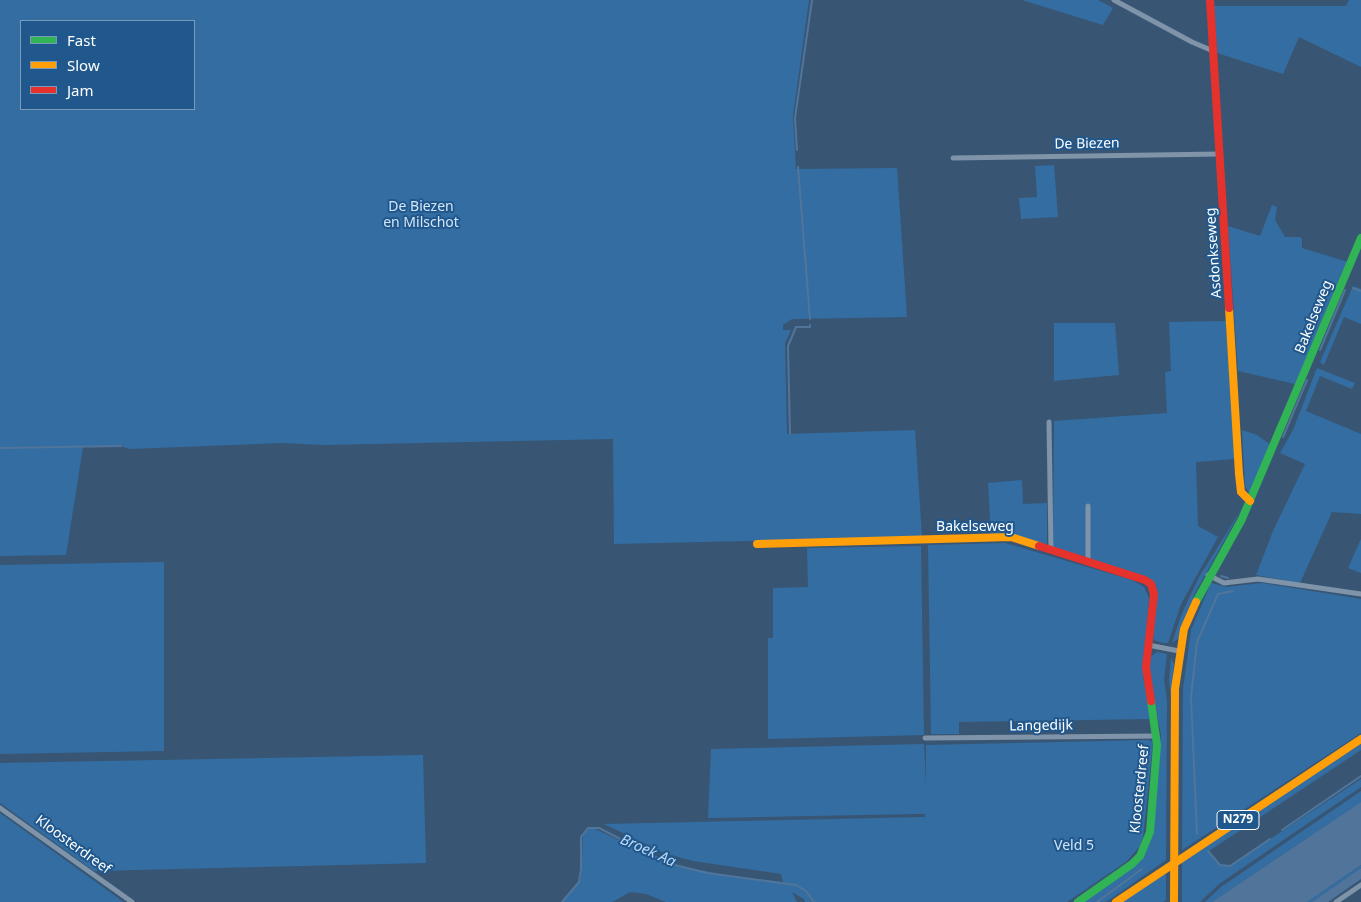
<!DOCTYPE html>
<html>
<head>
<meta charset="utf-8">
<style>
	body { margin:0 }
	#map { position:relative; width:1361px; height:902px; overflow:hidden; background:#385674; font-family:"Noto Sans",sans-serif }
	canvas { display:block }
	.legend { position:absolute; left:20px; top:20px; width:175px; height:90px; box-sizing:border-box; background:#20578c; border:1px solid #799aba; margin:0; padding:6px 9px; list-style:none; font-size:15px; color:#fff }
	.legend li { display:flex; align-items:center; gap:10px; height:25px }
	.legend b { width:25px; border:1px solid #799aba }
</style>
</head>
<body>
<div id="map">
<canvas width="1361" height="902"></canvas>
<ul class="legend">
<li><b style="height:6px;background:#30b455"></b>Fast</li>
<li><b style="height:6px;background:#ff9f0a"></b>Slow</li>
<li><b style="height:6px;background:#e5322d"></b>Jam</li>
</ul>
</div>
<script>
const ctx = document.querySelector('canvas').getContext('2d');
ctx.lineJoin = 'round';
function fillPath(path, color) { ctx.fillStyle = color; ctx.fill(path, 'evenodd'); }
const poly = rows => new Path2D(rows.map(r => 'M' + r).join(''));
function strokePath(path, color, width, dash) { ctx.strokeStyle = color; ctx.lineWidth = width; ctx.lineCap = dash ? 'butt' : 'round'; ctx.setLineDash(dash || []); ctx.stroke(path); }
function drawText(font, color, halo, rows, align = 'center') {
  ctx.font = font + ' "Noto Sans",sans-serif'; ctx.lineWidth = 4; ctx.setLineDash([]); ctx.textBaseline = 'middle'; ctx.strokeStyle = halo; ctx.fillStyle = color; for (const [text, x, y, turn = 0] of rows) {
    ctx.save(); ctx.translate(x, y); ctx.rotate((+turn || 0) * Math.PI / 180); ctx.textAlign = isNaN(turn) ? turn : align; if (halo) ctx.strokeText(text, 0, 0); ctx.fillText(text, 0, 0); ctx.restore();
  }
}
const green = poly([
	[0,0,809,0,793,116,796,169,897,168,907,317,792,319,783,325,783,330,791,330,785,343,787,434,915,430,922,537,614,544,613,439,323,445,282,443,129,449,121,446,83,447,66,555,0,556],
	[21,21,194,21,194,109,21,109],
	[1022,0,1098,0,1113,8,1103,25],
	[1349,0,1361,0,1361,67,1299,37,1283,74,1217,53,1214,6,1346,6],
	[1054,165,1058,217,1021,219,1019,198,1037,197,1035,166],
	[1272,205,1277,207,1275,220,1285,237,1300,237,1302,239,1302,248,1348,262,1295,384,1238,371,1228,226,1260,236],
	[1353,286,1361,289,1361,324,1344,317,1324,365,1320,362],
	[1226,321,1235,459,1196,462,1198,526,1218,537,1181,604,1168,643,1163,643,1154,640,1153,637,1157,588,1149,578,1053,547,1054,421,1167,413,1165,372,1171,371,1169,322],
	[1054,323,1115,323,1119,375,1054,381],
	[1317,368,1355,383,1352,389,1320,376,1306,411,1361,434,1361,514,1332,512,1300,583,1256,575,1273,531,1305,464,1280,453,1293,430],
	[1242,430,1257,435,1271,445,1249,493,1245,486],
	[1022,480,1023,504,1047,503,1047,545,991,534,988,483],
	[1244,505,1195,593,1179,638,1172,643,1182,613,1199,577],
	[1361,539,1361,573,1348,568],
	[1005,543,1132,580,1144,587,1149,598,1143,676,1151,719,959,722,959,734,931,734,928,545],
	[921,546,924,735,768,739,768,638,773,638,773,588,808,587,807,548],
	[164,562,164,751,0,754,0,565],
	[1211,583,1226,587,1262,583,1361,599,1361,733,1182,850,1183,689,1191,630],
	[1157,652,1167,654,1164,680,1167,700,1166,860,1106,902,1083,902,1141,861,1151,840,1161,735,1149,669,1150,657],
	[1171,658,1174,664,1171,699,1169,680],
	[1148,740,1153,742,1143,837,1140,846,1127,861,1067,902,805,902,804,899,792,892,797,902,666,902,646,894,630,892,612,902,562,902,581,879,583,835,587,829,593,828,670,864,730,876,783,882,781,874,693,861,664,853,604,824,925,817,925,814,914,814,708,818,711,749,924,744,926,786,926,745],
	[1361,744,1361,750,1209,851,1216,862,1224,866,1231,865,1361,779,1361,787,1219,884,1200,902,1182,902,1182,860],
	[423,755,426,863,94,871,0,803,0,763],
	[1361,791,1361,802,1212,902,1205,902,1221,887],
	[0,813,114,895,123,902,0,902],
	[1361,865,1361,868,1312,902,1307,902],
	[1166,871,1166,900,1163,902,1121,902]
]);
const water = poly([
	[1361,802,1361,865,1307,902,1212,902],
	[1361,868,1361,879,1328,902,1312,902]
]);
const stream = poly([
	[797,150,795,118,812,0],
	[798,167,810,319],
	[1353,288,1361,291],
	[1320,350,1345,290],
	[790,434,788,346,796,327,810,327,810,325],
	[1283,437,1307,380],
	[0,448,121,446],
	[1221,576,1228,578],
	[1282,830,1361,776],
	[1197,834,1191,697,1197,642,1218,594,1233,591],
	[1208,851,1220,865,1230,866,1270,839],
	[562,902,579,882,581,869,581,837,588,828,599,828,667,863,707,873,796,885,806,891,814,902],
	[1097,902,1142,869]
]);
const street = poly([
	[1114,0,1192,42,1213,51],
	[953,158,1220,154],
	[1049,422,1051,550],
	[1088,562,1088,506],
	[1208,575,1224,583,1258,579,1361,594],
	[1148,645,1179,651],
	[925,738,1157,736],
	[0,808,132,902],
	[1336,902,1361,885]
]);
const fast = poly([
	[1196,602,1242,519,1361,238],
	[1078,902,1132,864,1140,856,1150,832,1157,745,1151,701]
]);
const slow = poly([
	[1229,308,1239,474,1241,492,1250,501],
	[757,544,1011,537,1039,546],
	[1116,902,1361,739],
	[1174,902,1175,689,1184,629,1196,602]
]);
const jam = poly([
	[1210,0,1229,308],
	[1039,546,1145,580,1151,584,1154,594,1146,667,1151,701]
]);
const shields = [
	[1238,820,42]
];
const shieldNames = [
	["N279",1238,820]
];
const streetNames = [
	["De Biezen",1087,144,-1],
	["Asdonkseweg",1214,253,-94],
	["Bakelseweg",1314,317,-68],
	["Bakelseweg",975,527],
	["Langedijk",1041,726,-1],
	["Kloosterdreef",1140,789,-84],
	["Kloosterdreef",73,845,36]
];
const parkNames = [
	["De Biezen",421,207],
	["en Milschot",421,223],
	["Veld 5",1074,846]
];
const waterNames = [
	["Broek Aa",648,851,24]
];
fillPath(green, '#346da2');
fillPath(water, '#51759a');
strokePath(stream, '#51759a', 2);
strokePath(street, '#7f94a8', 5);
strokePath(fast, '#30b455', 8);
strokePath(slow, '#ff9f0a', 8);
strokePath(jam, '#e5322d', 8);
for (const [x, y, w] of shields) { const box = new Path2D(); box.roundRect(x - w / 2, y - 9.5, w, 19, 4); ctx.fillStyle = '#20578c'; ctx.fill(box); strokePath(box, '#fff', 1); }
drawText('bold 12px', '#fff', null, shieldNames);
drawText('14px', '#fff', '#20578c', streetNames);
drawText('14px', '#d2e6f8', '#20578c', parkNames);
drawText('italic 15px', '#b9d7f3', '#20578c', waterNames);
</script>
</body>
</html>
